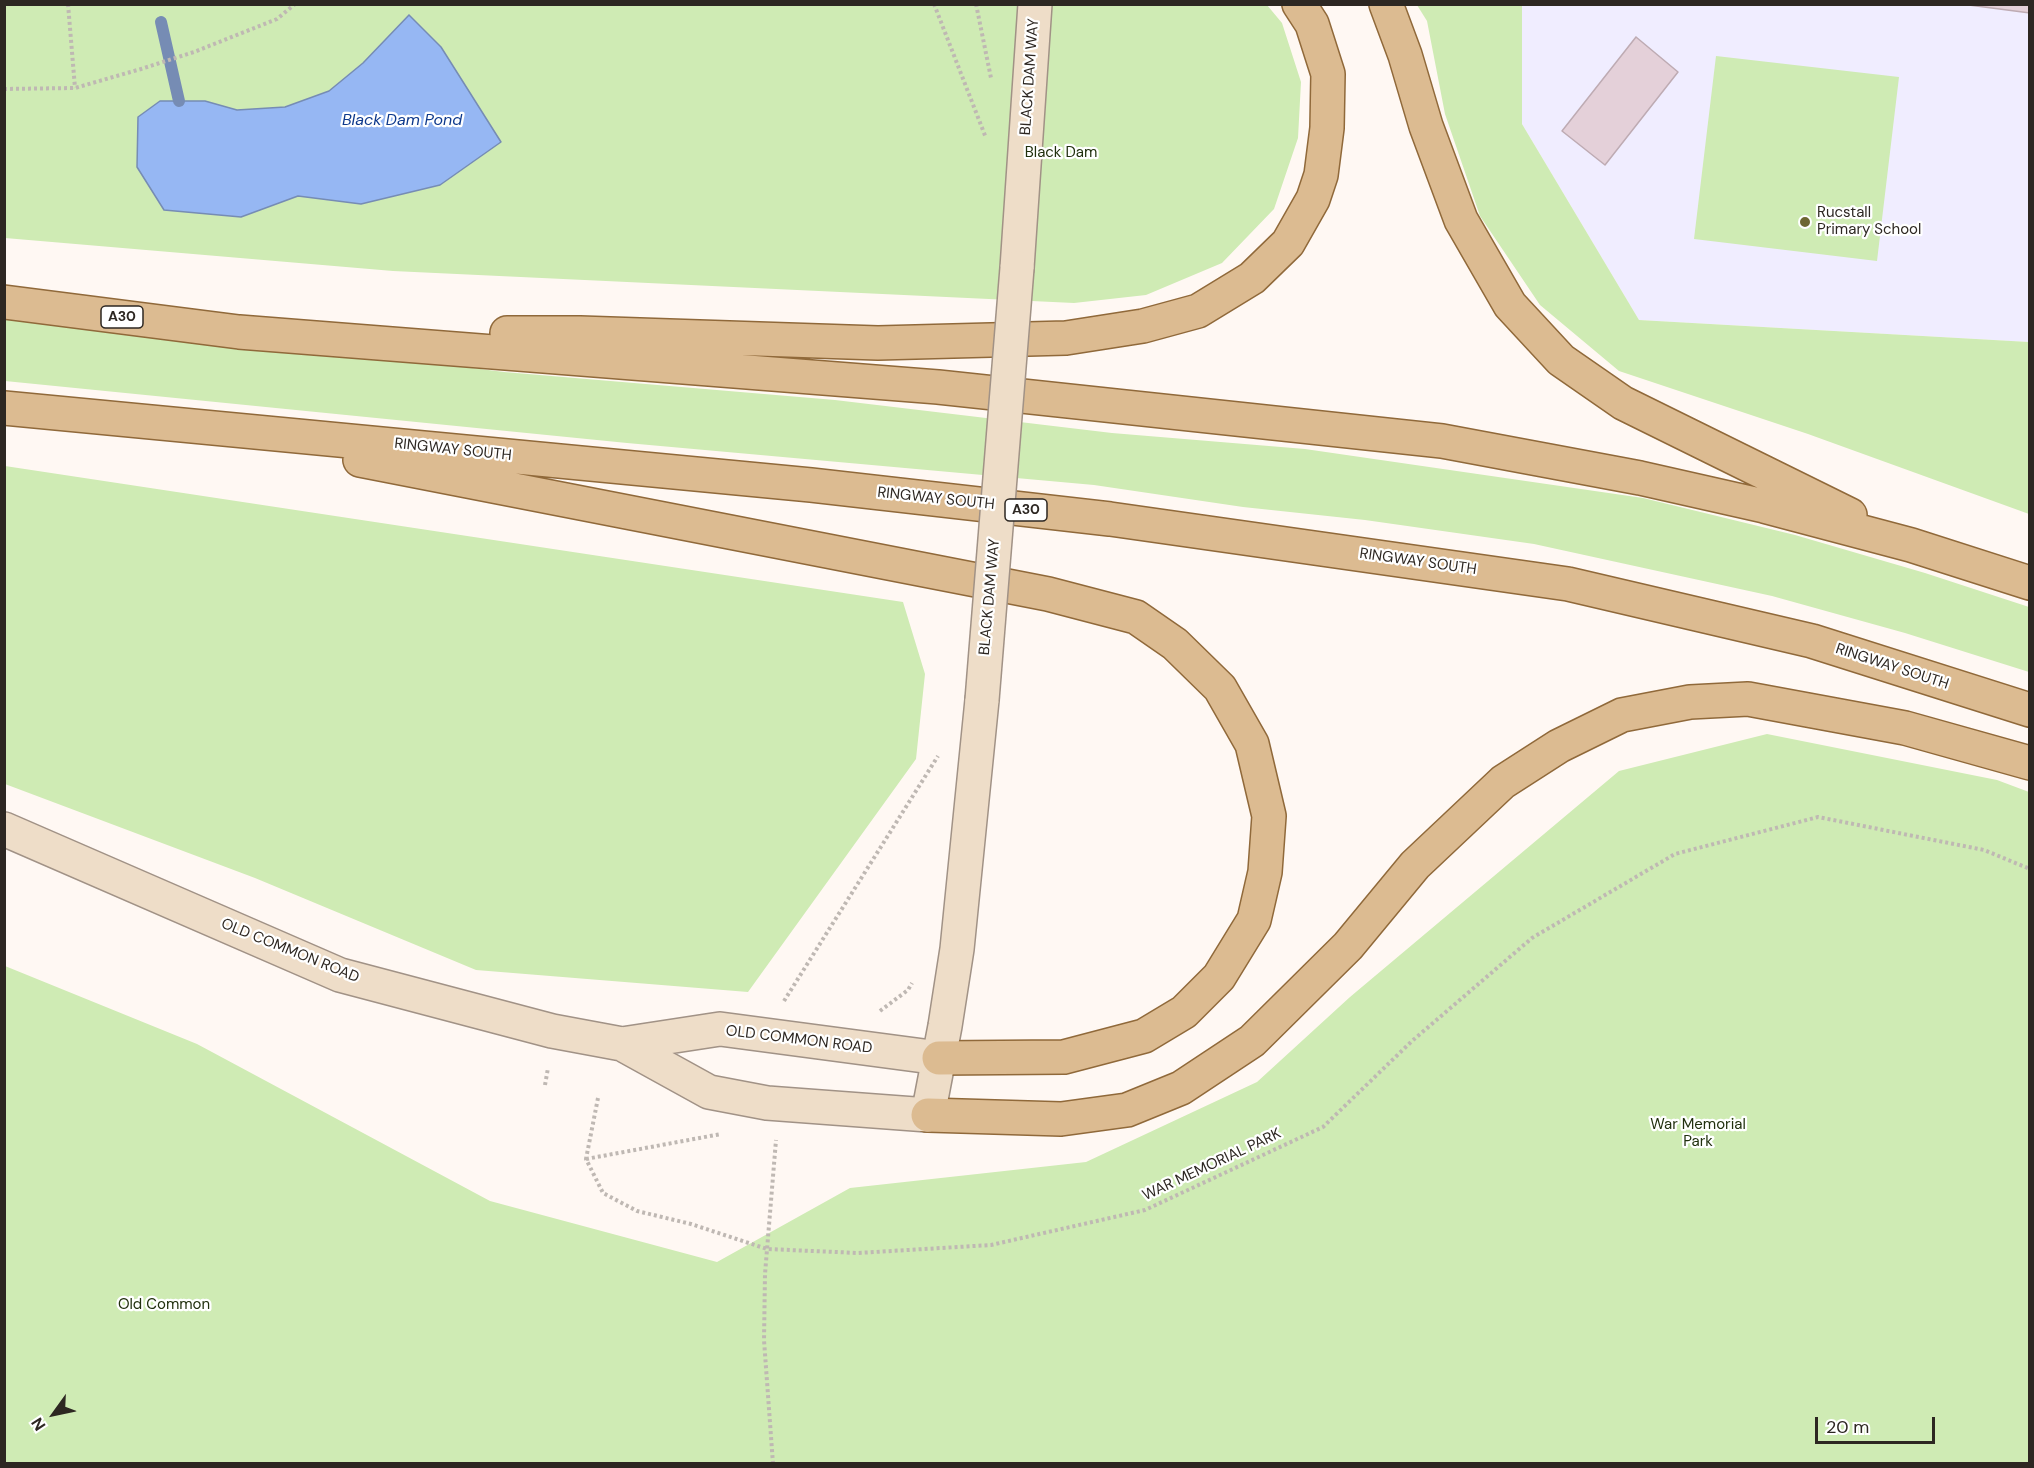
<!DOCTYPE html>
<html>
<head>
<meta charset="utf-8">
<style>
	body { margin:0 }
	#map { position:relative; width:2034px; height:1468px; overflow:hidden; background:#fff8f3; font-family:"DM Sans",sans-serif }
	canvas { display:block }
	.frame { position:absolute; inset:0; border:6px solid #2d2722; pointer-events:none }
	.north { position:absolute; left:24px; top:1384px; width:60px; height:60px; -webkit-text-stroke:4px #fff; paint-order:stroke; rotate:237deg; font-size:16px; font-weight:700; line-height:24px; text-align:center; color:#2d2722 }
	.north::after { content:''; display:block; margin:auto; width:21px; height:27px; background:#2d2722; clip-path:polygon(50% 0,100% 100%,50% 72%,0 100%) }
	.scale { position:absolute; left:1815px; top:1417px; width:120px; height:27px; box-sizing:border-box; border:3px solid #2d2722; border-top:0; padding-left:8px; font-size:18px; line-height:21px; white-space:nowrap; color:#2d2722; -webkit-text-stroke:4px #fff; paint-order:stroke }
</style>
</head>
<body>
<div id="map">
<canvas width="2034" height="1468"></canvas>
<div class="frame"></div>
<div class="north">N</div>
<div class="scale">20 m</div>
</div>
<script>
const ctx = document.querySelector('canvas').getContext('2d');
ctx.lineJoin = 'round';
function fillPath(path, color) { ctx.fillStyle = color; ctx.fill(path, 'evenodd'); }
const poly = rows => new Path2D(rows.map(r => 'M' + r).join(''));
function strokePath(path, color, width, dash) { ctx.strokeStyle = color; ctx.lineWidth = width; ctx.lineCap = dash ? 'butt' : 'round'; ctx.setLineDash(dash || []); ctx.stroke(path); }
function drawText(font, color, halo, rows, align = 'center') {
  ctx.font = font + ' "DM Sans",sans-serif'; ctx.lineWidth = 4.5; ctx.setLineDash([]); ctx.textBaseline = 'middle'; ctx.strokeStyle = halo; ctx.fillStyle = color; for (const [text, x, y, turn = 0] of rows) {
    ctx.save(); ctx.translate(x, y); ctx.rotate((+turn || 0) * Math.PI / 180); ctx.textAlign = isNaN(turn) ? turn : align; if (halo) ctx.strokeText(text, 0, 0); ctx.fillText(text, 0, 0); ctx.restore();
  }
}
const education = poly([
	[1522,5,2029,5,2029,342,1639,320,1522,124]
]);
const green = poly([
	[4,5,1267,5,1282,23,1301,82,1298,138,1274,209,1222,263,1146,295,1074,303,393,271,5,238],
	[1417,5,1522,5,1522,124,1639,320,2029,342,2029,514,1808,434,1619,371,1540,305,1480,216,1445,114,1427,21],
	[1716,56,1899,77,1877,261,1694,239],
	[5,316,290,345,504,372,835,400,1112,433,1305,449,1643,498,1795,535,1925,573,2029,607,2029,672,1905,633,1772,596,1534,544,1365,520,1243,507,1094,485,627,443,5,381],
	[5,466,903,602,925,674,916,759,748,992,476,970,255,878,5,784],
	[1767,734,1997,780,2029,792,2029,1463,5,1463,5,966,197,1044,490,1201,717,1262,850,1188,1086,1162,1257,1082,1350,997,1619,771]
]);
const water = poly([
	[409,15,441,47,501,142,440,185,361,204,298,196,241,217,164,210,137,167,138,117,160,101,205,101,237,110,285,107,329,91,363,63,409,15]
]);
const stream = poly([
	[161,22,179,101]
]);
const building = poly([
	[1961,4,2030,4,2030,13,1961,4],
	[1636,37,1678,72,1605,165,1562,131,1636,37]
]);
const path = poly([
	[68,4,75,88],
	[934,4,986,138],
	[976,4,991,78],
	[4,89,75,88,141,69,194,52,277,19,295,4],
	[784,1001,938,756],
	[880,1011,908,990,912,983],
	[545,1085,548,1068],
	[598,1098,586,1159,603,1193,637,1211,691,1224,767,1249,858,1253,991,1245,1145,1210,1323,1127,1412,1041,1532,938,1675,854,1818,817,1984,850,2030,869],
	[586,1159,721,1134],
	[773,1464,764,1340,765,1274,776,1140]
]);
const secondary = poly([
	[1017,268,1035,4],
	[4,829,340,975,552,1031,622,1044,709,1092,767,1103,928,1115,945,1026,957,949,982,700],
	[622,1044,720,1029,939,1058]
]);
const primary = poly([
	[1386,4,1405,55,1426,126,1461,220,1510,305,1561,360,1623,403,1850,515],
	[4,302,239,332,938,387,1442,441,1640,478,1764,506,1911,545,2030,583],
	[507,333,580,333,878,343,1066,338,1143,326,1198,311,1252,278,1288,243,1313,199,1321,175,1327,128,1328,74,1312,24,1299,4],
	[4,408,811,485,1110,519,1568,584,1812,641,2030,710],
	[360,460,1048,594,1136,617,1175,644,1220,688,1252,744,1269,816,1265,872,1254,920,1219,977,1184,1012,1144,1036,1064,1057,939,1058],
	[928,1115,1061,1119,1127,1110,1181,1088,1252,1041,1348,946,1415,865,1503,782,1559,746,1622,715,1690,702,1748,699,1905,728,2030,763]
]);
const secondaryBridge = poly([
	[982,700,1017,268]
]);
const markers = [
	[1805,222,6,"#6d6632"]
];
const shields = [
	[122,317,42],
	[1026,510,42]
];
const shieldNames = [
	["A30",122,317],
	["A30",1026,510]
];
const streetNames = [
	["BLACK DAM WAY",1030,77,-86],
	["RINGWAY SOUTH",453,450,6],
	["RINGWAY SOUTH",936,499,6],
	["RINGWAY SOUTH",1418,562,8],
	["BLACK DAM WAY",990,597,-85],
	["RINGWAY SOUTH",1892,667,18],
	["OLD COMMON ROAD",290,951,22],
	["OLD COMMON ROAD",799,1040,7],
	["WAR MEMORIAL PARK",1212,1165,-25]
];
const parkNames = [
	["Black Dam",1061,153],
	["War Memorial",1698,1125],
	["Park",1698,1142],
	["Old Common",164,1305]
];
const poiNames = [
	["Rucstall",1817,213],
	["Primary School",1817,230]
];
const waterNames = [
	["Black Dam Pond",402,121]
];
fillPath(education, '#f0edff');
fillPath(green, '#cfebb4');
fillPath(water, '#96b7f3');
strokePath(water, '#768cb4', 1.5);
strokePath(stream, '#768cb4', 12);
fillPath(building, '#e4d0d9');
strokePath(building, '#beabb3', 1.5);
strokePath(secondary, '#a19286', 36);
strokePath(primary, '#90693a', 36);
strokePath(path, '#bfb8b3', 4, [3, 3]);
strokePath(secondary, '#eeddc8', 33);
strokePath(primary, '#dcbb91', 33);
strokePath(secondaryBridge, '#a19286', 36, []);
strokePath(secondaryBridge, '#eeddc8', 33);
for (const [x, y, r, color] of markers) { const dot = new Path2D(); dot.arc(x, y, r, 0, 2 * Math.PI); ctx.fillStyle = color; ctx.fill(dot); strokePath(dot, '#fff', 2); }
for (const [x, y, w] of shields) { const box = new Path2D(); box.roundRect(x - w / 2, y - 11, w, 22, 4.5); ctx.fillStyle = '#fff'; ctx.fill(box); strokePath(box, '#2d2722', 1.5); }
drawText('bold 14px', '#2d2722', null, shieldNames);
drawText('15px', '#2d2722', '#fff', streetNames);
drawText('15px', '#21300e', '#fff', parkNames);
drawText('15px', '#2d2722', '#fff', poiNames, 'left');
drawText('italic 16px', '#0e398c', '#fff', waterNames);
</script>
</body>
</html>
